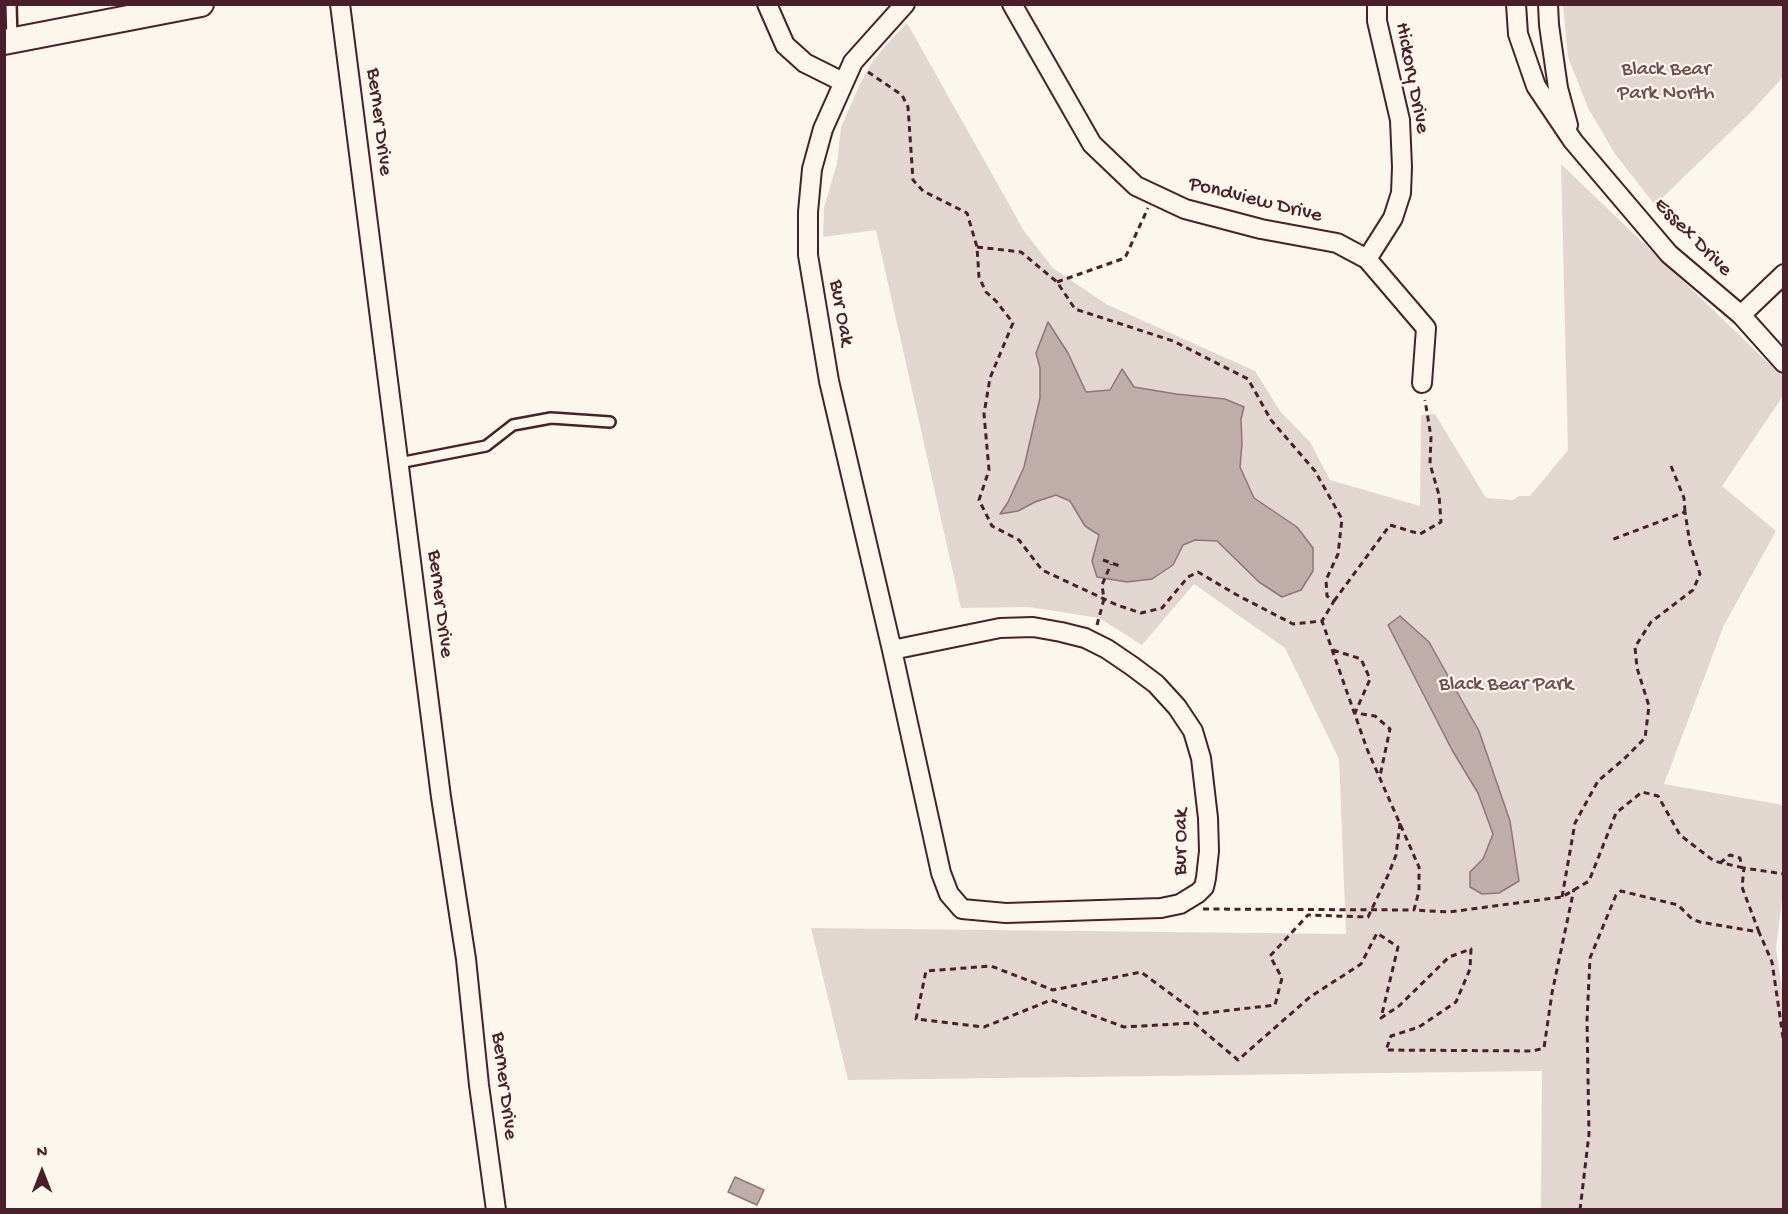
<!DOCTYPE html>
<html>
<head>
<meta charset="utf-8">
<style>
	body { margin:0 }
	#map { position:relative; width:1788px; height:1214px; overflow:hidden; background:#fbf7ec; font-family:"Gochi Hand",sans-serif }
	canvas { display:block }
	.frame { position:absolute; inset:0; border:6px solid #4a1f2b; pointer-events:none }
	.north { position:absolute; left:12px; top:1142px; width:60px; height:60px; -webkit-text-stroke:4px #fbf7ec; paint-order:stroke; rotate:0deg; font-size:16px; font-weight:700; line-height:24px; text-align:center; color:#4a1f2b }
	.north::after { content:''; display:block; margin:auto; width:21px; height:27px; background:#4a1f2b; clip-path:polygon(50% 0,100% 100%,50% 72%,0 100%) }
</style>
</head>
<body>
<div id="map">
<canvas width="1788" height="1214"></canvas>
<div class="frame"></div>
<div class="north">N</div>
</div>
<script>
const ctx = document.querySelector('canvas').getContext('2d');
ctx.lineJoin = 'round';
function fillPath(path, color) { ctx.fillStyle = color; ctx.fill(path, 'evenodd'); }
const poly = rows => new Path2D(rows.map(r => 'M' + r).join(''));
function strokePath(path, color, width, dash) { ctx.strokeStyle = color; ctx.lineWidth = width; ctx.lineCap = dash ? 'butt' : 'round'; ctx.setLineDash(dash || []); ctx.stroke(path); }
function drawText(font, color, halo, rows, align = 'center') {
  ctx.font = font + ' "Gochi Hand",sans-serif'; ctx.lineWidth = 4.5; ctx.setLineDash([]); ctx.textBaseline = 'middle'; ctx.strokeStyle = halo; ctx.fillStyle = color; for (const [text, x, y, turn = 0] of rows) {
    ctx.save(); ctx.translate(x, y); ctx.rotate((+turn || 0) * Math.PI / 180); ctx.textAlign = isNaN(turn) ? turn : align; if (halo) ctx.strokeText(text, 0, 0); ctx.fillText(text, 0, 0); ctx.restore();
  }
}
const green = poly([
	[1563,5,1783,5,1783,77,1751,112,1655,205,1615,154,1588,108,1568,57],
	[907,23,1024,231,1053,268,1106,304,1255,371,1280,411,1310,442,1330,480,1420,506,1421,415,1435,414,1486,498,1513,500,1519,496,1530,496,1568,450,1561,164,1783,377,1783,396,1722,486,1776,531,1724,625,1664,784,1783,805,1784,885,1776,948,1784,1003,1783,1209,1541,1209,1542,1071,848,1080,811,928,1346,934,1339,759,1285,648,1194,584,1142,645,1099,618,1029,607,961,608,876,230,823,237,824,208,837,163,841,127,860,84,871,64,886,45]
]);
const water = poly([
	[1048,322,1068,353,1086,392,1110,390,1122,369,1134,387,1176,394,1225,399,1244,407,1241,419,1242,444,1240,467,1254,498,1297,527,1313,548,1313,571,1301,590,1282,597,1259,582,1217,541,1195,540,1183,545,1173,565,1152,579,1127,582,1097,577,1092,561,1099,535,1085,526,1070,501,1056,495,1035,502,1018,511,1000,514,1008,502,1024,467,1040,398,1040,368,1036,353,1048,322],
	[1400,616,1429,642,1479,731,1510,821,1519,881,1499,893,1482,894,1470,887,1470,872,1483,859,1493,834,1478,793,1452,750,1388,625,1400,616],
	[735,1177,764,1190,757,1205,728,1192,735,1177]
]);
const path = poly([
	[868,72,902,95,908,107,913,180,923,191,967,213,977,247,979,277,986,292,996,301,1013,323,990,378,984,414,989,470,979,500,992,526,1019,540,1042,570,1117,605,1141,613,1162,608,1188,577,1198,572,1237,595,1293,624,1322,621,1367,749,1419,867,1419,891,1414,910,1449,912,1562,897,1589,881,1616,813,1642,792,1658,796,1680,835,1714,861,1744,868],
	[977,247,1021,252,1057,282,1075,309,1173,341,1248,379,1271,420,1315,471,1342,519,1338,554,1326,580,1327,596,1334,601,1322,621],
	[1057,282,1125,258,1148,208],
	[1671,466,1684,498,1685,512],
	[1103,560,1120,566],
	[1334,601,1390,525,1420,534,1441,522,1439,495,1430,464,1431,437,1425,400],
	[1097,625,1104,599,1102,585,1111,564],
	[1333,650,1361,659,1370,679,1355,713,1375,716,1390,729,1380,776],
	[1400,823,1396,855,1389,873,1368,917,1308,915,1270,956,1282,978,1275,1005,1198,1014,1141,972,1053,990,991,966,926,971,916,1019,984,1027,1051,1000,1124,1027,1194,1023,1238,1060,1310,997,1361,964,1377,933,1398,947,1381,1018,1399,1006,1449,957,1471,949,1470,969,1456,1002,1419,1027,1391,1036,1386,1050,1533,1051,1544,1048,1552,993,1574,889],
	[1720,863,1730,855,1740,858,1742,868],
	[1562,897,1575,823,1598,781,1624,759,1645,738,1649,706,1637,668,1635,647,1651,622,1693,590,1700,574,1690,544,1685,512,1611,540],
	[1203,909,1414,910],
	[1759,932,1742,887,1744,868,1784,874],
	[1580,1210,1589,1134,1587,1020,1590,958,1616,895,1621,891,1678,905,1692,919,1700,922,1759,932,1772,962,1784,1044]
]);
const lane = poly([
	[11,4,12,39],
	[399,463,486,446,513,425,551,418,610,422]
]);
const street = poly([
	[340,4,441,797,466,959,479,1085,496,1210],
	[767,4,785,45,805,63,843,82],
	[1012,4,1092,144,1136,186,1185,209,1261,229,1337,243,1367,259,1426,328,1422,383],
	[1516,4,1518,34,1536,86,1573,141,1669,254,1741,315,1784,363],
	[1548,4,1549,25,1558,88,1568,125],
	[1367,259,1393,218,1401,193,1402,167,1400,120,1377,21,1377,4],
	[1741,315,1784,274],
	[892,650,1000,628,1033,627,1061,632,1085,638,1107,649,1132,666,1156,684,1177,707,1193,731,1201,758,1208,818,1209,851,1206,878,1204,887,1198,893,1180,904,1161,908,1006,913,962,909,949,894,941,873,892,650,829,381,808,255,808,212,812,169,823,129,853,62,905,4]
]);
const secondary = poly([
	[4,42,201,4]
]);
const parkNames = [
	["Black Bear",1666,71],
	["Park North",1666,95],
	["Black Bear Park",1506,686]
];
const streetNames = [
	["Hickory Drive",1411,78,79],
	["Berner Drive",378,122,83],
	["Pondview Drive",1255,201,14],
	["Essex Drive",1692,238,45],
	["Bur Oak",840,313,80],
	["Berner Drive",439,604,83],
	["Bur Oak",1182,842,-89],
	["Berner Drive",503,1086,83]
];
fillPath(green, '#e2d7d0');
fillPath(water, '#bfadaa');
strokePath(water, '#907477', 1.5);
strokePath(lane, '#4a1f2b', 14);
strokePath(street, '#4a1f2b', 22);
strokePath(secondary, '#4a1f2b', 28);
strokePath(path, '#4a1f2b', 3, [6, 4.5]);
strokePath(lane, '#fbf7ec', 9);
strokePath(street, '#fbf7ec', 18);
strokePath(secondary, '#fbf7ec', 24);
drawText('21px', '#704d54', '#fbf7ec', parkNames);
drawText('21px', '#4a1f2b', '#fbf7ec', streetNames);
</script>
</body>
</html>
